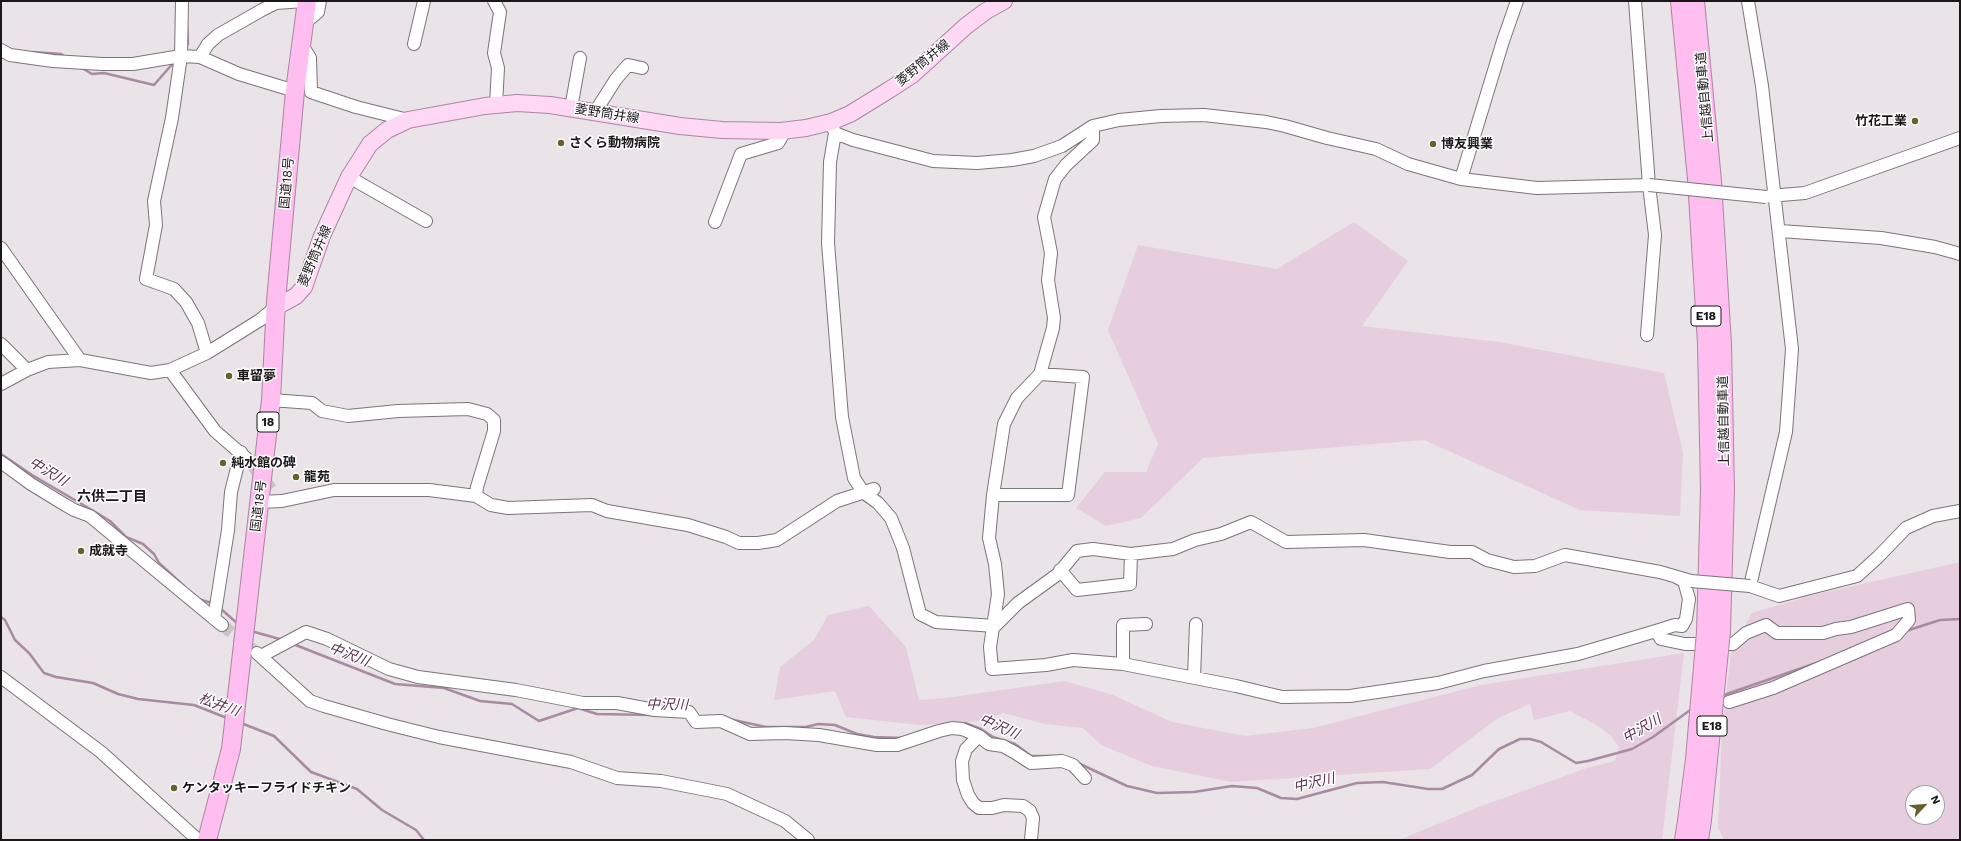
<!DOCTYPE html>
<html>
<head>
<meta charset="utf-8">
<style>
	body { margin:0 }
	#map { position:relative; width:1961px; height:841px; overflow:hidden; background:#eae3e8; font-family:"Work Sans",sans-serif }
	canvas { display:block }
	.frame { position:absolute; inset:0; border:2px solid #191718; pointer-events:none }
	.north { position:absolute; left:1905px; top:785px; width:40px; height:40px; box-sizing:border-box; background:#fff; border:1px solid #a3a2a3; border-radius:50%; rotate:64deg; font-size:11px; font-weight:700; line-height:16px; text-align:center; color:#191718 }
	.north::after { content:''; display:block; margin:auto; width:14px; height:18px; background:#65622e; clip-path:polygon(50% 0,100% 100%,50% 72%,0 100%) }
</style>
</head>
<body>
<div id="map">
<canvas width="1961" height="841"></canvas>
<div class="frame"></div>
<div class="north">N</div>
</div>
<script>
const ctx = document.querySelector('canvas').getContext('2d');
ctx.lineJoin = 'round';
function fillPath(path, color) { ctx.fillStyle = color; ctx.fill(path, 'evenodd'); }
const poly = rows => new Path2D(rows.map(r => 'M' + r).join(''));
function strokePath(path, color, width, dash) { ctx.strokeStyle = color; ctx.lineWidth = width; ctx.lineCap = dash ? 'butt' : 'round'; ctx.setLineDash(dash || []); ctx.stroke(path); }
function drawText(font, color, halo, rows, align = 'center') {
  ctx.font = font + ' "Work Sans","Noto Sans JP",sans-serif'; ctx.lineWidth = 3; ctx.setLineDash([]); ctx.textBaseline = 'middle'; ctx.strokeStyle = halo; ctx.fillStyle = color; for (const [text, x, y, turn = 0] of rows) {
    ctx.save(); ctx.translate(x, y); ctx.rotate((+turn || 0) * Math.PI / 180); ctx.textAlign = isNaN(turn) ? turn : align; if (halo) ctx.strokeText(text, 0, 0); ctx.fillText(text, 0, 0); ctx.restore();
  }
}
const green = poly([
	[1354,222,1408,261,1362,326,1499,342,1664,373,1683,453,1680,516,1580,510,1424,440,1203,458,1141,518,1106,526,1076,508,1105,472,1146,472,1158,444,1108,330,1138,245,1277,269],
	[1960,562,1960,840,1724,840,1718,827,1722,729,1731,652,1752,613,1813,595],
	[1913,793,1937,793,1937,817,1913,817],
	[869,606,906,647,919,700,946,698,1065,681,1113,695,1172,722,1245,736,1313,728,1481,685,1684,653,1662,840,1399,840,1476,808,1587,768,1615,761,1619,748,1612,737,1600,727,1570,711,1534,720,1530,704,1498,718,1430,769,1231,782,1152,766,1101,745,1083,728,1045,724,1003,713,983,721,920,725,846,717,835,691,774,700,780,667,814,640,828,615]
]);
const stream = poly([
	[185,48,188,44,187,25],
	[33,52,61,54,67,58],
	[82,68,92,74,104,73,154,85,175,61],
	[1,454,32,475,97,513,110,521,126,537,143,544,154,554,159,563,184,586],
	[198,599,212,603],
	[220,608,238,624],
	[1,617,5,620,15,640,29,653,44,673,56,677,93,683,118,694,138,699,194,705,227,718],
	[251,631,283,640],
	[1906,631,1940,620,1960,619],
	[293,644,395,684,444,688,480,701,512,704,539,721,578,708,597,714,651,715],
	[1721,696,1822,661],
	[729,719,766,727,806,727,818,724,835,725,857,734,874,737,903,738],
	[241,723,274,736,311,772,357,789,382,810,416,830,424,840],
	[962,724,965,723,981,729,993,737,1015,744,1031,756,1052,756],
	[1078,763,1127,786,1157,793,1194,792,1232,786,1257,788,1281,798,1297,799,1357,783,1383,782,1428,789,1442,789,1472,775,1499,749,1520,739,1530,739,1541,742,1576,763,1588,761,1632,749,1653,737,1693,708]
]);
const minorTunnel = poly([
	[241,452,274,492],
	[222,625,257,653]
]);
const minor = poly([
	[182,1,181,56,172,118,154,201,156,225,146,279,174,289,186,302,198,323,207,353],
	[494,1,500,12,494,53,498,68,496,105],
	[1635,1,1649,185,1655,235,1647,335],
	[1748,1,1762,86,1792,349,1786,432,1750,586,1779,596,1857,576,1878,557,1906,528,1933,516,1960,511],
	[305,23,318,12,320,1],
	[414,44,424,1],
	[302,45,310,58,311,92,356,107,408,120],
	[1,50,10,55,53,61,102,64,133,64,181,56,200,57,239,74,295,91],
	[200,57,208,44,218,35,262,10,276,3,304,1],
	[571,108,580,58],
	[595,112,616,79,628,65,642,68],
	[831,122,835,133,830,162,828,243,842,417,854,478,863,492,878,503,891,518,903,548,920,614,936,622,995,626,1018,603,1058,574,1077,551,1093,549,1131,554,1173,549,1195,540,1221,534,1251,522,1286,542,1364,540,1450,552,1472,552,1487,560,1514,567,1535,566,1565,555,1660,572,1691,581],
	[1093,126,1093,140,1066,165,1055,179,1044,217,1051,253,1048,280,1054,318,1053,328,1040,374,1017,398,1004,424,993,495,989,538,995,564,998,594,990,647,992,669,1046,665,1073,660,1123,664,1236,686,1282,697,1350,696,1438,683,1484,671,1578,654,1656,631,1661,639,1685,644,1733,644,1746,633,1766,625,1777,633,1823,633,1836,629,1851,627,1908,609,1909,620,1896,635,1773,688,1729,702],
	[835,133,853,140,933,161,977,163,1012,160,1034,156,1062,146,1093,126,1119,120,1161,116,1204,115,1266,122,1285,126,1327,138,1376,149,1408,164,1461,179,1537,188,1649,185],
	[349,177,426,221],
	[1461,179,1503,41,1517,1],
	[1769,196,1805,193,1960,138],
	[715,222,741,154,778,143,785,131],
	[1780,231,1881,238,1935,247,1960,254],
	[1,248,80,360],
	[1,344,27,370],
	[170,370,215,431,246,458],
	[1,384,27,370,48,362,80,360,151,373,170,370,207,353,260,320,276,307],
	[271,400,312,403,322,411,348,416,398,411,468,409,487,414,494,420,494,431,477,487,476,496,491,505,508,508,592,505,607,511,688,525,726,537,739,543,758,543,777,540,837,501,874,489],
	[1,462,31,484,62,503,74,510,90,516,222,625],
	[993,495,1068,495,1083,377,1040,374],
	[259,502,282,501,334,490,429,490,476,496],
	[1060,570,1077,590,1130,584,1131,554],
	[214,619,228,530,231,492,241,452],
	[1656,631,1675,625,1682,626,1686,619,1689,599,1684,581,1676,577],
	[257,653,310,701,324,706,387,724,439,737,571,762,617,778,661,781,727,794,785,821,808,840],
	[261,656,306,632,327,639,389,669,418,677,516,690,583,703,617,703,655,710,689,712,696,722,721,721,750,734,785,733,819,735,877,745,897,745,939,731,952,728,962,729,979,736,989,744,1003,746,1014,752,1031,763,1062,761,1073,765,1085,778],
	[1123,664,1123,625,1146,624],
	[1,677,101,752,198,840],
	[1194,677,1196,624],
	[979,736,966,749,962,761,963,780,968,795,973,803,979,808,992,808,1004,805,1023,806,1030,811,1033,818,1031,840]
]);
const major = poly([
	[276,307,296,296,304,287,322,236,349,177,370,144,387,130,408,120,485,106,517,103,550,105,680,126,722,130,781,131,806,128,831,122,850,114,889,90,912,75,966,26,986,11,1004,1]
]);
const highway = poly([
	[1680,1,1697,179,1707,344,1710,490,1706,632],
	[1695,1,1712,181,1722,344,1725,489,1721,631],
	[207,840,231,749,271,400,276,301,295,91,307,1],
	[1684,840,1687,821],
	[1699,840,1702,820]
]);
const minorBridge = poly([
	[1649,185,1766,197],
	[1691,581,1750,586]
]);
const highwayBridge = poly([
	[1702,820,1721,631],
	[1687,821,1695,759,1706,632]
]);
const markers = [
	[1915,121,4,"#65622e"],
	[561,143,4,"#65622e"],
	[1433,144,4,"#65622e"],
	[229,376,4,"#65622e"],
	[223,463,4,"#65622e"],
	[296,477,4,"#65622e"],
	[81,551,4,"#65622e"],
	[174,788,4,"#65622e"]
];
const shields = [
	[1706,316,30],
	[268,422,22],
	[1712,726,30]
];
const shieldNames = [
	["E18",1706,316],
	["18",268,422],
	["E18",1712,726]
];
const streetNames = [
	["菱野筒井線",923,63,-39],
	["上信越自動車道",1705,97,-95],
	["菱野筒井線",607,114,9],
	["国道18号",287,183,-85],
	["菱野筒井線",315,256,-67],
	["上信越自動車道",1724,421,-91],
	["国道18号",259,506,-83]
];
const poiNames = [
	["竹花工業",1907,121,"right"],
	["さくら動物病院",569,143],
	["博友興業",1441,144],
	["車留夢",237,376],
	["純水館の碑",231,463],
	["龍苑",304,477],
	["成就寺",89,551],
	["ケンタッキーフライドチキン",182,788]
];
const waterNames = [
	["中沢川",48,472,31],
	["中沢川",349,655,21],
	["松井川",219,705,20],
	["中沢川",667,705,1],
	["中沢川",999,727,24],
	["中沢川",1642,729,-30],
	["中沢川",1314,783,-13]
];
const neighbourhoodNames = [
	["六供二丁目",112,497]
];
fillPath(green, '#e6cedf');
strokePath(stream, '#a98ba1', 2.5);
strokePath(minorTunnel, '#cbc4c9', 12, [12, 6]);
strokePath(minor, '#7b7479', 14);
strokePath(major, '#ae84a4', 18);
strokePath(highway, '#ae84a4', 20);
strokePath(minor, '#fff', 12);
strokePath(major, '#fed8f5', 16);
strokePath(highway, '#febeef', 18);
strokePath(minorBridge, '#7b7479', 14, []);
strokePath(highwayBridge, '#ae84a4', 20, []);
strokePath(minorBridge, '#fff', 12);
strokePath(highwayBridge, '#febeef', 18);
for (const [x, y, r, color] of markers) { const dot = new Path2D(); dot.arc(x, y, r, 0, 2 * Math.PI); ctx.fillStyle = color; ctx.fill(dot); strokePath(dot, '#fff', 1.5); }
for (const [x, y, w] of shields) { const box = new Path2D(); box.roundRect(x - w / 2, y - 10, w, 20, 3); ctx.fillStyle = '#fff'; ctx.fill(box); strokePath(box, '#191718', 1); }
drawText('bold 12px', '#191718', null, shieldNames);
drawText('13px', '#191718', '#fff', streetNames);
drawText('bold 13px', '#191718', '#fff', poiNames, 'left');
drawText('italic 14px', '#592f50', '#fff', waterNames);
drawText('bold 14px', '#191718', '#fff', neighbourhoodNames);
</script>
</body>
</html>
